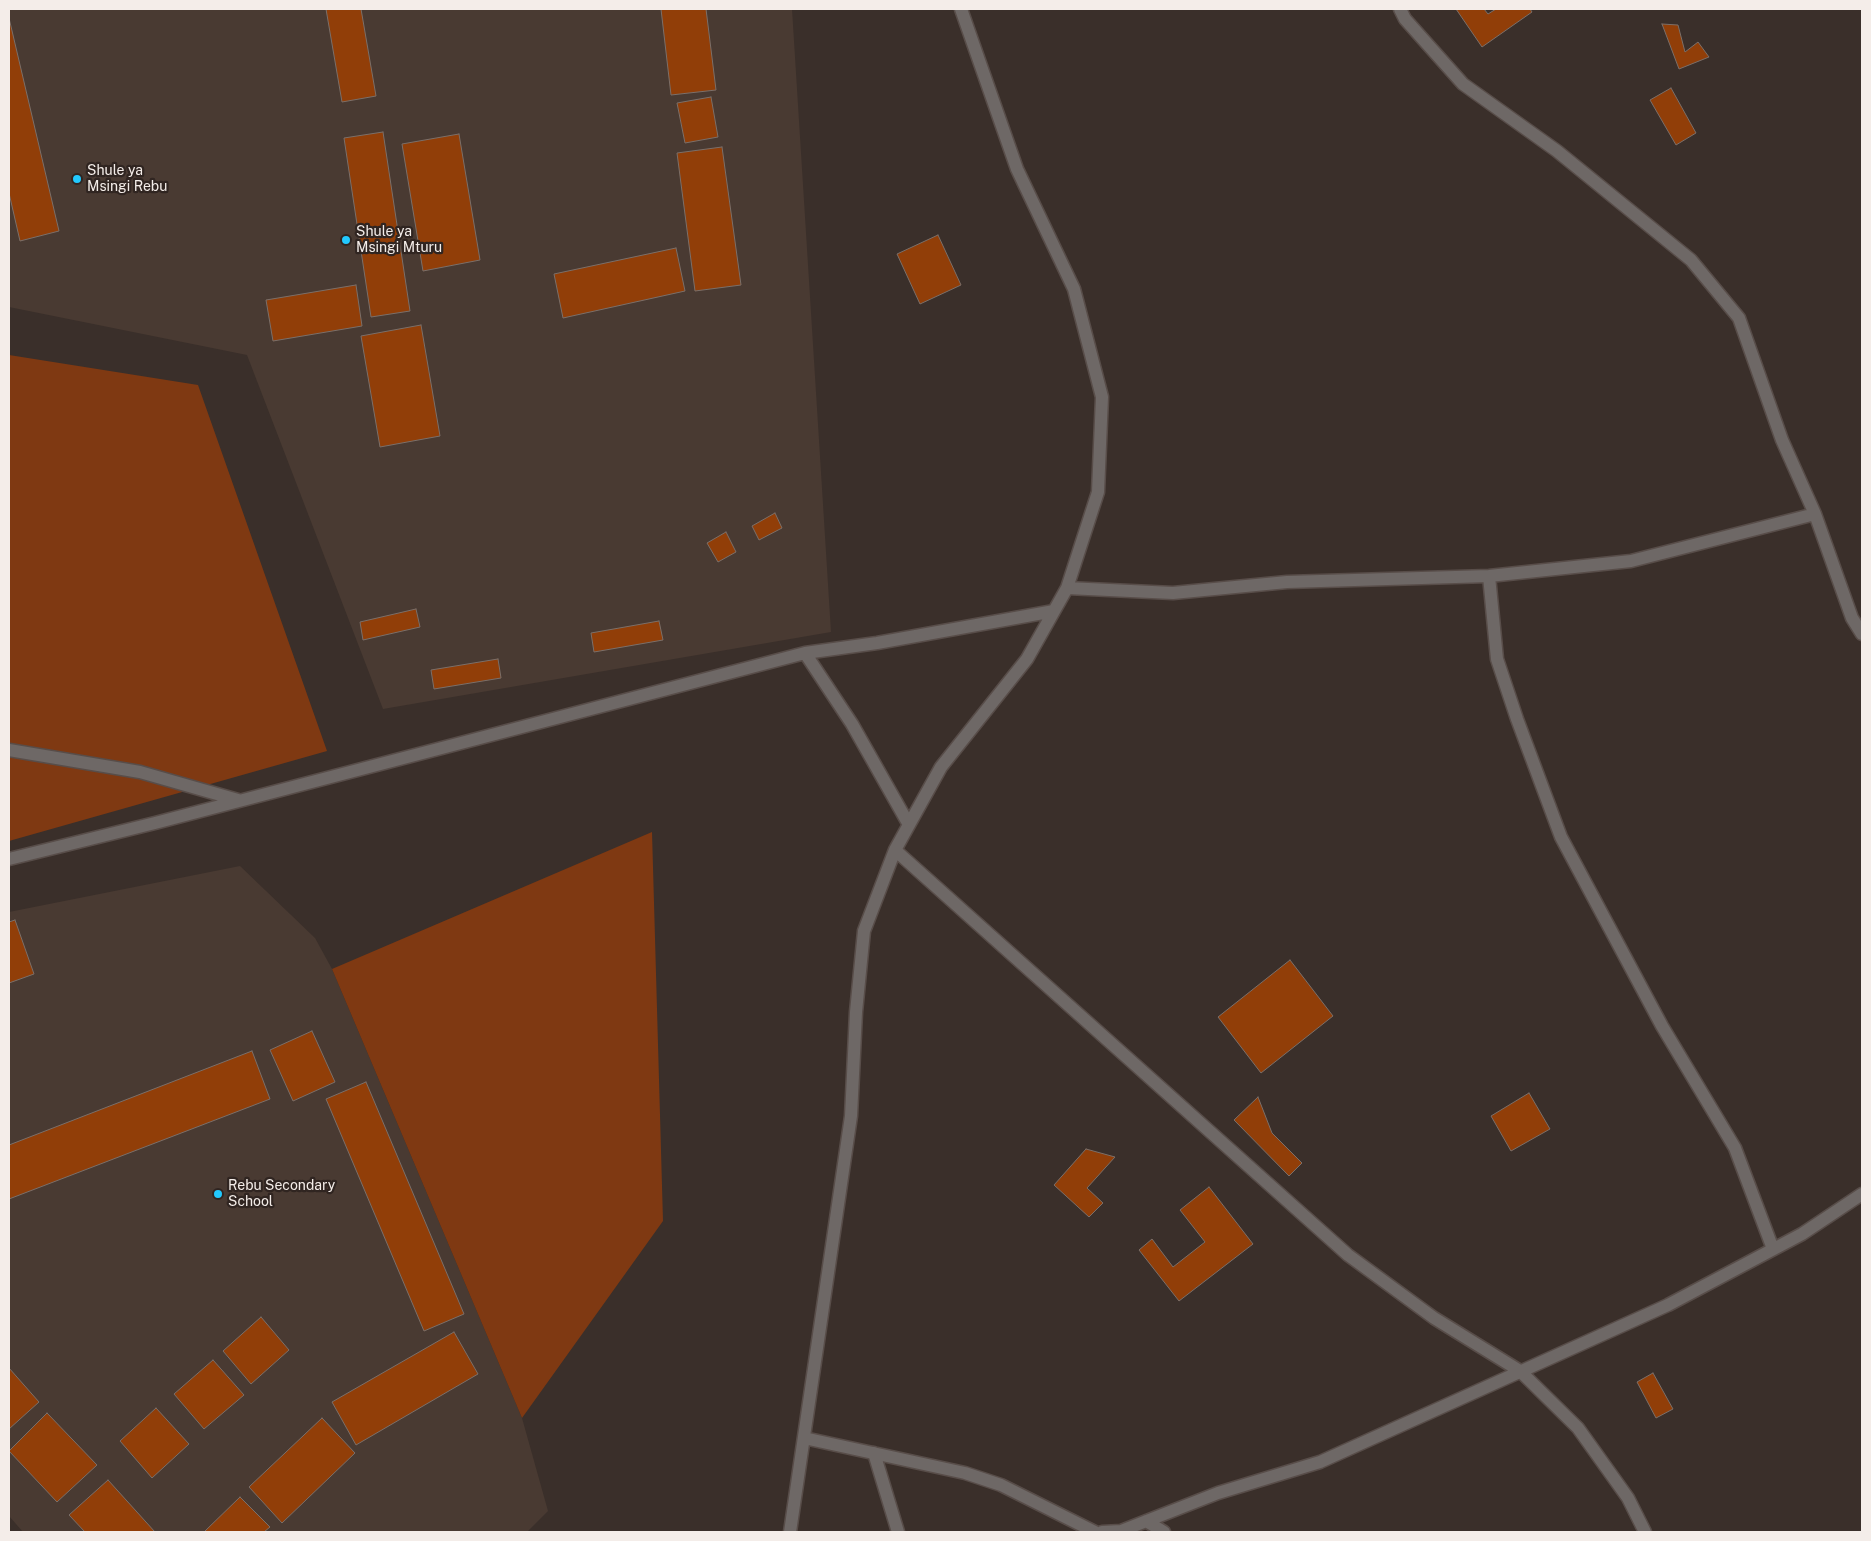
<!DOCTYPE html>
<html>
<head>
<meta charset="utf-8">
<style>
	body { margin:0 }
	#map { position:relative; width:1871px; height:1541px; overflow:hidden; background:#3a2f2a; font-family:"Public Sans",sans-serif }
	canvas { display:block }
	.frame { position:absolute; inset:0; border:10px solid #f4ede9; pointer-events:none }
</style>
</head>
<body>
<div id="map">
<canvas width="1871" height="1541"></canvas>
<div class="frame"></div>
</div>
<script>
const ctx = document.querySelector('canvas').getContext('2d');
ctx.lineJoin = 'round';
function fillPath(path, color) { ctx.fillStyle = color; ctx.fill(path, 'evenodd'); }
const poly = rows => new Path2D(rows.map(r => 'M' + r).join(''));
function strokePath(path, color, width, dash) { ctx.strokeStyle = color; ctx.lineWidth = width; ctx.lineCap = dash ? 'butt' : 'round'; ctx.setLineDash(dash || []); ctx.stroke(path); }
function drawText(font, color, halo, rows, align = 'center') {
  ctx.font = font + ' "Public Sans",sans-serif'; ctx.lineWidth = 4.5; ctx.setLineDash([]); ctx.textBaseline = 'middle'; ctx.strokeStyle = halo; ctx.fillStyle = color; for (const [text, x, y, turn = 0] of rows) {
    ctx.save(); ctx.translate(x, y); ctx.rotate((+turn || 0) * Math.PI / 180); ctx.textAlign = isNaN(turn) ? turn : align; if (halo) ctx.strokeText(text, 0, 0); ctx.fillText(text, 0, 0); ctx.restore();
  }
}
const built = poly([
	[9,9,792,9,831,632,383,709,247,355,9,307],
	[240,866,315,938,332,969,522,1418,548,1511,527,1532,23,1532,9,1516,9,912]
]);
const green = poly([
	[9,355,198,385,327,751,9,841],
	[652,832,663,1221,522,1418,332,969]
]);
const building = poly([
	[326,9,361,9,376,96,342,102,326,9],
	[661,9,706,9,716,90,671,95,661,9],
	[1456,9,1484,9,1488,14,1496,9,1530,9,1532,12,1482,47,1456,9],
	[9,18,59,231,20,241,9,193,9,18],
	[1662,24,1678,25,1685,52,1698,42,1709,57,1679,69,1662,24],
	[1671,88,1696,133,1676,145,1650,100,1671,88],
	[711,97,718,137,685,143,677,103,711,97],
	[383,132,410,311,371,317,344,138,383,132],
	[459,134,480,260,423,271,402,144,459,134],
	[722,147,741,285,695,291,677,153,722,147],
	[938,235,961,285,920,304,897,254,938,235],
	[676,248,685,291,563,318,554,274,676,248],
	[356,285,362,326,273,341,266,300,356,285],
	[421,325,440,436,380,447,361,336,421,325],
	[775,513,782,528,759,540,752,526,775,513],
	[726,532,736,552,718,562,707,543,726,532],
	[416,609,420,627,363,640,360,622,416,609],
	[659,621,663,640,594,652,591,633,659,621],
	[498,659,501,678,434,689,431,670,498,659],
	[15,920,34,974,9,983,9,922,15,920],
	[1290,960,1333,1016,1261,1073,1218,1017,1290,960],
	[312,1031,335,1082,293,1101,270,1050,312,1031],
	[252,1051,270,1099,9,1199,9,1145,252,1051],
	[366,1082,464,1314,424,1331,326,1099,366,1082],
	[1529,1093,1550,1129,1511,1151,1491,1116,1529,1093],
	[1258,1097,1272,1133,1302,1163,1289,1176,1234,1120,1258,1097],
	[1086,1149,1115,1157,1087,1188,1103,1203,1089,1217,1054,1185,1086,1149],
	[1209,1187,1253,1244,1179,1301,1139,1250,1152,1239,1173,1267,1205,1242,1180,1210,1209,1187],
	[261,1317,289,1350,251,1384,223,1351,261,1317],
	[454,1332,478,1374,356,1445,332,1402,454,1332],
	[213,1360,244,1395,204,1429,174,1394,213,1360],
	[9,1368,39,1402,9,1429,9,1368],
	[1653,1373,1673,1409,1656,1418,1637,1382,1653,1373],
	[156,1408,189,1444,152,1478,120,1441,156,1408],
	[47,1413,97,1465,57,1502,9,1451,47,1413],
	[322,1418,355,1453,282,1523,249,1487,322,1418],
	[108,1480,155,1532,85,1532,69,1515,108,1480],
	[240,1497,270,1527,264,1532,204,1532,240,1497]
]);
const minor = poly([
	[1400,9,1405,19,1463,84,1557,151,1691,260,1739,318,1782,440,1815,514,1852,618,1862,634],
	[1489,576,1497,659,1517,719,1561,837,1662,1026,1735,1148,1773,1249],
	[1067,588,1173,593,1287,582,1489,576,1631,561,1815,514],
	[805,653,852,724,908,823],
	[9,750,140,772,238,800],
	[895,850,1348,1255,1434,1318,1520,1371,1578,1428,1628,1498,1645,1532],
	[9,859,155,823,805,653,877,643,1054,611],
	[804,1438,965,1473,1001,1485,1095,1532],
	[874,1453,898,1532],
	[1146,1521,1164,1532],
	[790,1532,851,1116,856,1012,864,931,895,850,941,767,1027,659,1067,588,1098,492,1102,397,1074,289,1017,169,961,9],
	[1102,1532,1121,1531,1218,1493,1320,1462,1668,1305,1802,1234,1862,1194]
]);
const markers = [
	[77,179,5,"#22c9fe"],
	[346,240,5,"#22c9fe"],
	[218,1194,5,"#22c9fe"]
];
const poiNames = [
	["Shule ya",87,171],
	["Msingi Rebu",87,187],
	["Shule ya",356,232],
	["Msingi Mturu",356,248],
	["Rebu Secondary",228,1186],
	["School",228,1202]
];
fillPath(built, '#493a32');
fillPath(green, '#7f3912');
fillPath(building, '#913e08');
strokePath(building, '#7b6f69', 1);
strokePath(minor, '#584d49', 15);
strokePath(minor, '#6e6866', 12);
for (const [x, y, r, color] of markers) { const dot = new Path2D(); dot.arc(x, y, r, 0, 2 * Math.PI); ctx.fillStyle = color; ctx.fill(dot); strokePath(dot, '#302521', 2); }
drawText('14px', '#f4ede9', '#302521', poiNames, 'left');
</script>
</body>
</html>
